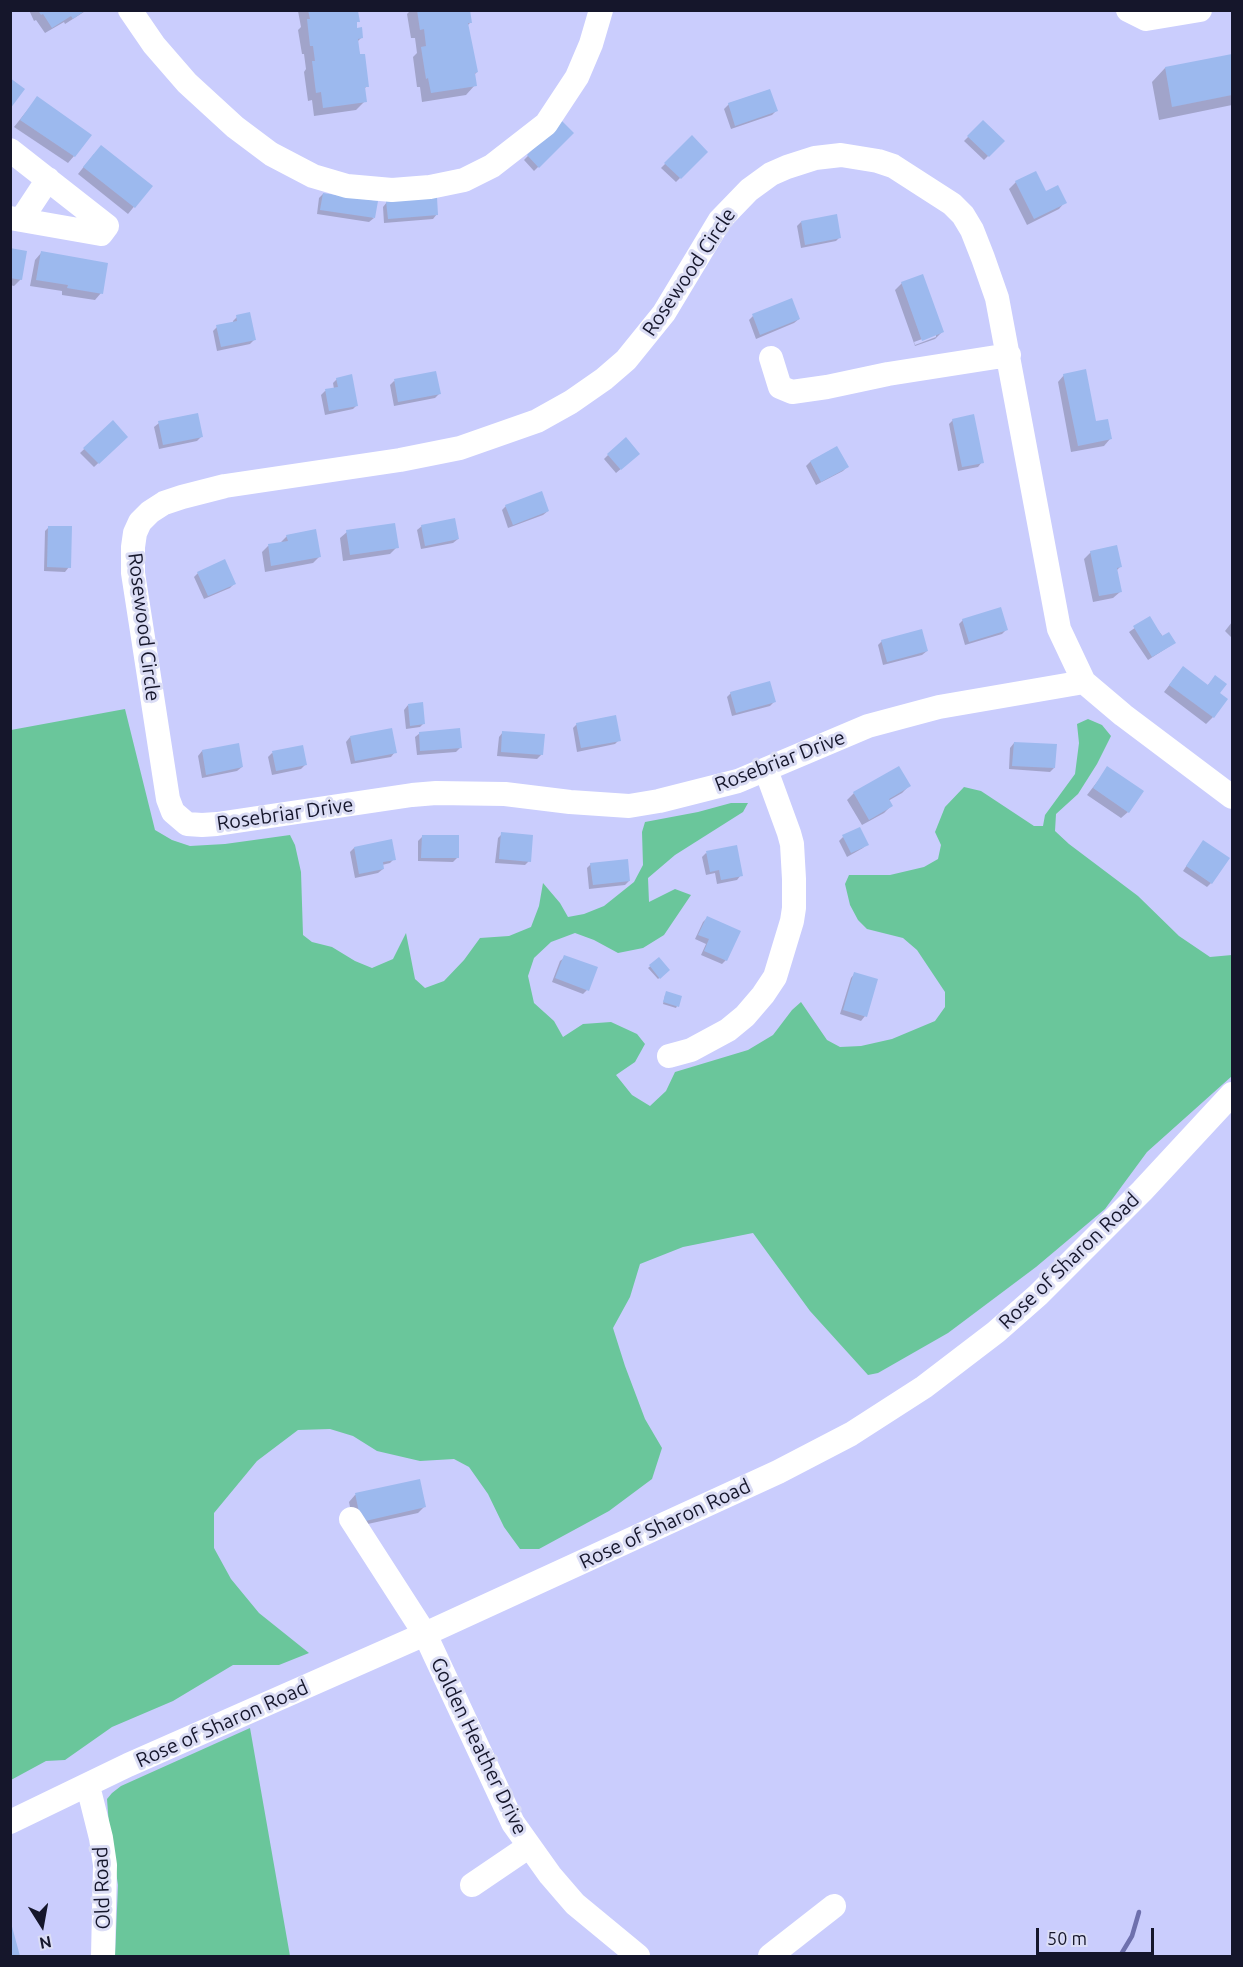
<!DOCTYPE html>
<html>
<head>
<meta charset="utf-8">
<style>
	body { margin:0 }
	#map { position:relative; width:1243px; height:1967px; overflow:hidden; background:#cacdfd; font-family:Ubuntu,sans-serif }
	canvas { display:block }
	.frame { position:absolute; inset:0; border:12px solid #15162b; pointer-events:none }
	.north { position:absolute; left:12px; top:1895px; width:60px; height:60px; -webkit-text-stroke:4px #dbddf5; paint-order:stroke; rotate:169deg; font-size:16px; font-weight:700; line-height:24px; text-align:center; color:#15162b }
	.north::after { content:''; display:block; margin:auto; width:21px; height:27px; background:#15162b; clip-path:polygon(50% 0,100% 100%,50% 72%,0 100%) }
	.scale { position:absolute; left:1036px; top:1928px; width:118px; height:27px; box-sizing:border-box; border:3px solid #15162b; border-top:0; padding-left:8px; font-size:18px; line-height:21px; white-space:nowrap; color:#15162b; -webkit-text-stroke:4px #dbddf5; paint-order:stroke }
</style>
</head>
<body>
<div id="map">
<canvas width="1243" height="1967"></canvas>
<div class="frame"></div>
<div class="north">N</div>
<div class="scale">50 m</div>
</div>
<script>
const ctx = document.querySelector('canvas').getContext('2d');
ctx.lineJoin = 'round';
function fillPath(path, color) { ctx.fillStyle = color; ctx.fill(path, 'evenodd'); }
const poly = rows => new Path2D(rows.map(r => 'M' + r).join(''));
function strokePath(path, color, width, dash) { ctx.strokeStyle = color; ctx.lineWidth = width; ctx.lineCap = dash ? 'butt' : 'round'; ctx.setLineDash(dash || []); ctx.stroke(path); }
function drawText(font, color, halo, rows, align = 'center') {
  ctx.font = font + ' Ubuntu,sans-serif'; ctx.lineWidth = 6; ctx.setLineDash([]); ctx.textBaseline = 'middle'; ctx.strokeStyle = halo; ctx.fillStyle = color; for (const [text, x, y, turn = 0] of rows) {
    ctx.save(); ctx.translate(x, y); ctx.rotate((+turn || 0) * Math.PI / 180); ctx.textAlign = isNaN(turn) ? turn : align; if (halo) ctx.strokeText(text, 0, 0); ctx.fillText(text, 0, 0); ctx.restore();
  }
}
const green = poly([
	[125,709,155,830,172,840,190,846,225,844,290,835,295,845,301,872,303,935,312,942,332,947,355,961,372,968,393,959,406,933,415,979,425,988,444,981,464,960,480,938,509,936,531,927,539,906,543,883,560,903,568,917,584,914,604,906,634,882,643,865,642,832,645,822,698,812,731,803,748,803,743,812,675,855,648,878,649,902,675,889,691,895,664,935,643,948,618,953,594,940,575,933,551,942,534,958,528,976,534,1003,554,1021,563,1037,583,1024,611,1022,637,1034,645,1044,635,1062,616,1075,632,1095,650,1106,666,1091,675,1072,748,1050,773,1035,792,1010,801,1002,827,1040,840,1047,861,1046,892,1039,935,1021,945,1007,945,992,917,950,903,938,867,929,858,920,850,905,845,884,849,875,890,875,924,867,938,859,941,845,935,832,945,807,964,787,981,791,1034,826,1043,826,1045,815,1075,774,1079,743,1077,724,1088,719,1102,725,1111,736,1097,764,1078,794,1056,814,1055,831,1069,844,1138,896,1179,936,1210,957,1232,955,1232,1076,1147,1152,1105,1209,1036,1267,948,1333,878,1373,868,1375,810,1311,753,1233,683,1247,640,1264,630,1297,613,1328,625,1366,645,1419,662,1448,652,1479,609,1511,539,1549,520,1549,504,1527,488,1494,469,1467,454,1459,420,1461,377,1451,353,1436,330,1429,298,1430,257,1461,214,1513,214,1548,231,1579,259,1613,309,1653,279,1665,233,1665,173,1701,112,1727,65,1760,46,1761,11,1780,11,730],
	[250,1728,290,1956,115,1956,118,1885,109,1826,107,1799,112,1793,121,1786]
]);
const shadow = poly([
	[29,10,87,10,65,24,64,22,45,33,36,20,34,21],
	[293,10,351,10,358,21,355,24,356,30,362,37,357,42,367,86,364,89,365,101,356,110,314,116,312,100,308,101,304,72,306,69,304,54,302,54,298,30,301,27,298,11],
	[411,10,469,10,471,22,467,26,477,72,474,75,475,85,466,95,422,102,420,87,417,87,413,57,417,53,415,38,411,38,407,14],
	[1232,55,1232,105,1159,120,1152,82,1165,68],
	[37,98,74,156,68,163,14,127],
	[729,104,776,111,772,115,731,129,724,109],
	[561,122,572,133,534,171,524,160],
	[983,122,1003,141,984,160,964,141],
	[692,137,706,152,676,182,661,168],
	[94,154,150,187,128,214,78,174],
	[1016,182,1045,193,1065,202,1059,209,1027,225,1009,189],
	[323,194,374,218,369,222,317,214,319,198],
	[387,202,437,214,433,219,384,223,383,207],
	[801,222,840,237,836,241,801,248,797,226],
	[10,250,21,279,14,286,10,285],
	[41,253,101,293,95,300,62,295,62,291,30,286,35,260],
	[902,283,942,332,935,339,915,346,895,290],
	[936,334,936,337,915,345,914,342],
	[753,316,799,319,794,323,756,339,749,320],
	[237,317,254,340,250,344,217,351,213,331,217,327,233,323,233,321],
	[1064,375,1094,423,1110,439,1104,446,1071,452,1058,382],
	[337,379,357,405,353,409,325,415,321,395,325,391,334,389,333,383],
	[394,381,439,394,435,398,394,406,390,385],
	[953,420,982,462,978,467,958,471,949,424],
	[113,422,126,437,94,467,80,453],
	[159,423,201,437,197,441,159,449,154,427],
	[837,448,847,467,843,471,816,485,806,466,810,462],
	[608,455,634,458,616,473,604,459],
	[506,506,548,511,543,515,508,528,502,510],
	[422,526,458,539,453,543,421,549,417,530],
	[49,527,69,567,65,572,44,571,45,531],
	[347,532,397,547,390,554,343,561,340,538],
	[287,536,320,556,313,563,265,572,262,552,268,546,280,543],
	[1091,552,1120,567,1116,571,1120,592,1113,598,1093,602,1084,559],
	[198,573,234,584,230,588,204,599,194,577],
	[1149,618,1170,646,1148,660,1129,632],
	[963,620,1006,630,1002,634,965,645,959,624],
	[1232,622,1232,638,1225,631],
	[882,641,927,651,922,655,883,665,878,645],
	[1177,675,1207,686,1215,677,1213,717,1206,724,1164,692],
	[731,693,774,702,770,706,732,716,727,697],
	[408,705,424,723,420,727,406,729,404,710],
	[577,724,619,740,615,744,577,752,573,728],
	[503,732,542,754,537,759,497,756,499,737],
	[420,733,460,748,456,752,417,755,415,737],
	[350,737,395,752,391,757,351,764,346,742],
	[1014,743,1054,768,1050,772,1009,769,1010,748],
	[202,751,242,767,237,771,202,778,198,756],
	[272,753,305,765,301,769,272,775,268,757],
	[1108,768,1128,812,1121,818,1087,795],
	[909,786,902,793,888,801,891,806,884,813,862,825,847,800,854,793],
	[502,834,529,861,525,865,495,863,498,838],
	[422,837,457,858,453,862,418,861,418,841],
	[843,837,867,844,863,848,847,857,839,841],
	[1200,846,1211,883,1207,887,1183,871],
	[354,848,394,859,390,863,382,865,383,869,378,873,355,878,350,852],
	[706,853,741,875,737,880,717,884,715,873,706,875,702,857],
	[591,864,629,881,625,885,589,889,587,868],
	[707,918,726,960,722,964,701,955,706,944,695,939,703,922],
	[565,957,587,990,583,994,552,982,560,961],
	[659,959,668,970,658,979,648,968],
	[855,973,865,1016,861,1021,840,1014,851,978],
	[665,995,677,1006,676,1008,663,1004],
	[418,1481,424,1507,418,1513,354,1527,349,1502,355,1495]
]);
const stream = poly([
	[1120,1956,1132,1936,1139,1912]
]);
const building = poly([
	[38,10,86,10,73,19,71,16,52,28,43,14,41,15],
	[308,10,358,11,360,22,357,22,357,28,362,27,363,38,358,39,360,54,365,54,369,87,365,87,367,102,323,108,321,92,316,93,312,61,315,61,313,46,310,46,307,19,310,19],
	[417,10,470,10,472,23,468,23,478,72,475,73,477,86,431,93,428,78,426,79,421,47,426,46,424,29,420,30],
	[1232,54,1232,95,1172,107,1165,67],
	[10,78,25,89,10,109],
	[770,89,778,111,735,126,728,103],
	[37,96,92,135,75,157,20,120],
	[561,120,574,133,539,168,527,155],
	[983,120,1005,141,989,157,967,136],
	[692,135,708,152,681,179,664,163],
	[101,145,153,186,135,208,83,167],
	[1036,171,1046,191,1058,185,1067,203,1034,219,1015,181],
	[323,193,378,201,375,218,320,210],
	[437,197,438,215,388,219,386,201],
	[837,214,841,238,805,245,801,221],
	[10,248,27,251,22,280,10,278],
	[41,251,108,263,103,294,67,288,68,285,36,280],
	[923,274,944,332,922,341,901,282],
	[792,298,800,319,760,335,752,314],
	[250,312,256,340,221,347,216,325,237,321,236,315],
	[1086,369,1096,421,1108,419,1112,439,1078,446,1063,374],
	[436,371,441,394,398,402,394,379],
	[352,374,358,406,329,411,325,389,338,387,336,378],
	[198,413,203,437,163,445,158,421],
	[974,414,984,463,962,467,952,419],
	[113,420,128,437,99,464,83,448],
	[626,437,640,454,621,470,607,454],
	[837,446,849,467,821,482,810,461],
	[542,491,549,511,513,525,505,505],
	[455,518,459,539,425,546,421,525],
	[395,523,399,548,350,555,346,530],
	[48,526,72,526,71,568,47,567],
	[316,529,321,557,271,566,268,544,288,541,286,535],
	[1117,545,1122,567,1117,568,1122,592,1099,596,1090,551],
	[225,559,236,584,208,596,197,572],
	[1001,607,1008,630,969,642,962,619],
	[1150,616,1162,636,1169,632,1176,643,1152,657,1133,626],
	[922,629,928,651,887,662,881,640],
	[1183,666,1208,685,1215,675,1227,684,1220,693,1228,699,1214,718,1169,685],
	[770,681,776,702,736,713,730,692],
	[423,702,425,724,410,726,408,704],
	[616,715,621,741,581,748,576,723],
	[392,728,397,753,355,761,350,736],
	[460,728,462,748,420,751,419,732],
	[502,731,545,734,543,755,501,752],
	[1014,742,1057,744,1055,768,1012,766],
	[239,743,243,767,206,775,202,750],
	[303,745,307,765,276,771,272,751],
	[899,766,911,786,889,799,893,806,869,820,853,792],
	[1107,766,1144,791,1129,813,1093,788],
	[860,827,869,845,851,853,842,835],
	[501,832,533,835,531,862,499,859],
	[422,835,459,835,459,858,421,858],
	[392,839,396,860,383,862,384,869,359,874,354,847],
	[1203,840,1230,858,1212,884,1186,866],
	[737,845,743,876,721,880,719,870,710,872,706,851],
	[628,859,630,881,593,885,590,863],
	[707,916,741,931,727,961,704,951,709,939,698,935],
	[564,955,598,967,589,991,555,978],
	[659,957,670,970,660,979,649,965],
	[854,972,878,979,867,1017,843,1010],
	[666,991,682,996,679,1007,663,1002],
	[420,1479,426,1507,361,1522,355,1493],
	[10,1923,11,1923,20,1956,10,1956]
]);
const minor = poly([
	[130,10,154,45,187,83,235,127,271,154,313,176,347,186,392,190,430,187,464,180,492,166,546,124,577,77,591,44,601,10],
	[1128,10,1146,19,1200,10],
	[10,150,107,226,101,234,10,218],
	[21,220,48,179],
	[771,358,780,387,792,392,827,387,888,374,1009,355],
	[1084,682,939,707,868,726,738,781,659,801,629,806,570,802,505,794,436,793,412,795,217,824,202,825,187,824,173,812,168,799,133,573,133,547,135,533,140,522,150,512,164,503,182,497,225,486,400,460,460,448,537,421,571,402,604,379,626,360,664,313,720,220,749,190,771,174,787,167,815,158,841,155,878,161,893,166,952,204,963,215,972,230,983,258,997,298,1059,629,1084,682,1123,715,1232,797],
	[669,1056,691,1050,728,1030,745,1016,763,995,775,977,792,921,794,908,794,879,792,844,789,833,766,770],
	[351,1519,425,1634,513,1823,550,1875,575,1904,638,1956],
	[88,1786,101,1838,105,1865,103,1956],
	[10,1822,128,1765,425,1634,778,1472,851,1434,924,1387,996,1332,1038,1295,1142,1191,1232,1094],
	[472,1885,528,1847],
	[770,1956,834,1906]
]);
const streetNames = [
	["Rosewood Circle",689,272,-56],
	["Rosewood Circle",144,627,83],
	["Rosebriar Drive",780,761,-21],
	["Rosebriar Drive",285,814,-8],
	["Rose of Sharon Road",1069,1261,-44],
	["Rose of Sharon Road",665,1524,-25],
	["Rose of Sharon Road",222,1724,-24],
	["Golden Heather Drive",479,1746,64],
	["Old Road",102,1888,-92]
];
fillPath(green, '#6ac69b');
fillPath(shadow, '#0003');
strokePath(stream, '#6e70ad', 4.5);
fillPath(building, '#9cb9ee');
strokePath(minor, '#fff', 24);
drawText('20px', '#15162b', '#dbddf5', streetNames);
</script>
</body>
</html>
